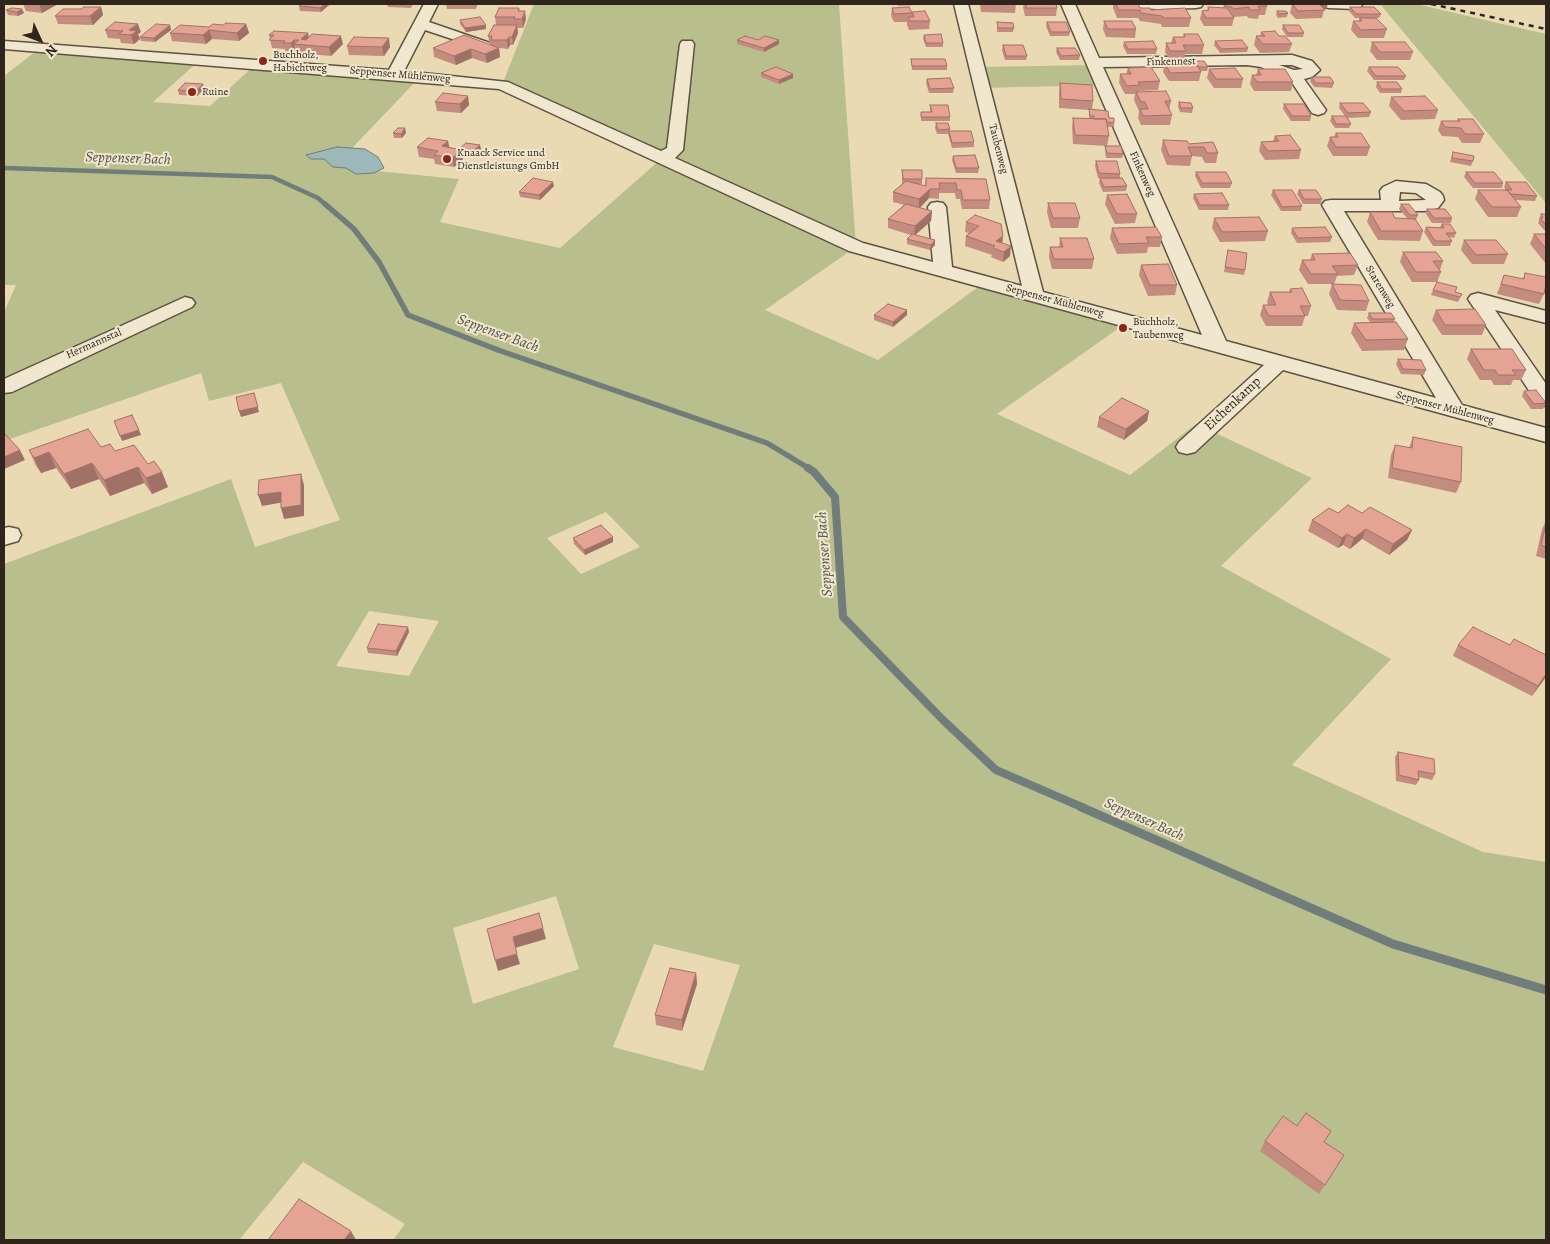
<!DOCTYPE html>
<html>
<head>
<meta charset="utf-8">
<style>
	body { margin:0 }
	#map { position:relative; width:1550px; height:1244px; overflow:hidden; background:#eadab4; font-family:Alegreya,serif }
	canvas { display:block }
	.frame { position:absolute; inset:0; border:5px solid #2f251d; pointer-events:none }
	.north { position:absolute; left:15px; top:15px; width:50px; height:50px; -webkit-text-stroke:4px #f1e7ce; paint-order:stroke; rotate:133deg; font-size:14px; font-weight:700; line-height:20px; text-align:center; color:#2f251d }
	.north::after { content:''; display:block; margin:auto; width:18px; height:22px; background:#2f251d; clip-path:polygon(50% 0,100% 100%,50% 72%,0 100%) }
</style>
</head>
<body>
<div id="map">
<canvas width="1550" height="1244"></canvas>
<div class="frame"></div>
<div class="north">N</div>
</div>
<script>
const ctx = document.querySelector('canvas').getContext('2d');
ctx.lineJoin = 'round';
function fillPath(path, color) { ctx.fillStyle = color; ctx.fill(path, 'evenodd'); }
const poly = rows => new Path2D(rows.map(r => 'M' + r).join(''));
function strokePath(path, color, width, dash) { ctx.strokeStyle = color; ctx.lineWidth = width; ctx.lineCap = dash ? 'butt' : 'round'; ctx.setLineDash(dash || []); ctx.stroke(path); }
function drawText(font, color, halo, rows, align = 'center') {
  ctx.font = font + ' Alegreya,serif'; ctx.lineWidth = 4; ctx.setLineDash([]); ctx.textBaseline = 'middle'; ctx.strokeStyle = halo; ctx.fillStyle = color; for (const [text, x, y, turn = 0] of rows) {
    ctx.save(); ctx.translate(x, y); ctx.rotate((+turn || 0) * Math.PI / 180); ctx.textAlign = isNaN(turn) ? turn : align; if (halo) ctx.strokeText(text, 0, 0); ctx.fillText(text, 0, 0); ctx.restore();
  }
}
const green = poly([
	[534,4,839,4,856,247,765,310,878,360,985,282,1129,321,997,414,1130,475,1196,424,1312,478,1221,566,1391,659,1292,765,1483,852,1546,862,1546,1240,393,1240,405,1224,303,1162,239,1240,4,1240,4,564,231,479,255,547,340,520,281,383,209,401,201,373,4,441,4,312,16,285,4,285,4,76,40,48,200,60,153,102,210,106,256,64,420,77,334,167,459,179,440,222,560,248,661,159,502,85],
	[606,512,640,547,581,574,547,538],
	[369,611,439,621,409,676,336,666],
	[556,896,579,969,473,1004,453,928],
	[654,944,740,965,703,1071,613,1047],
	[1380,4,1416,4,1546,34,1546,203],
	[1095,65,1103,85,982,88,977,67]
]);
const water = poly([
	[337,147,365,149,378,157,384,168,374,173,356,174,346,168,333,167,324,159,311,159,306,155,337,147]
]);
const streamFar3 = poly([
	[4,168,272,177,318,198,327,206]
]);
const streamFar2 = poly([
	[325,204,354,229,379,262,408,315,498,350,767,443,810,469]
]);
const streamFar1 = poly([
	[808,468,814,472,835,497,843,617,943,720,996,770,1084,808]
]);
const stream = poly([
	[1081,807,1393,944,1546,990]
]);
const minor = poly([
	[424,4,438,4,429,22,490,43,492,46,490,49,485,50,425,30,404,71,508,82,661,151,667,148,680,44,682,41,692,41,694,44,683,150,675,158,863,243,933,262,928,207,931,203,937,202,943,203,946,207,952,267,1022,286,954,4,968,4,1043,292,1202,335,1061,4,1075,4,1099,58,1292,55,1312,61,1320,70,1312,77,1304,79,1326,110,1324,113,1318,115,1312,113,1289,78,1276,75,1261,67,1247,65,1103,67,1226,341,1436,398,1322,205,1325,201,1331,200,1381,200,1380,191,1383,187,1396,181,1426,184,1440,192,1443,196,1444,200,1438,208,1425,211,1344,211,1462,405,1546,428,1546,442,1283,370,1195,452,1187,454,1179,452,1176,447,1179,442,1264,365,849,251,499,89,4,49,4,41,389,70,424,4],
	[1279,65,1292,65,1303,69,1294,70,1279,65],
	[1400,192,1416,193,1426,200,1399,201,1400,192],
	[1128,4,1203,4,1201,7,1196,8,1158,9,1135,8,1130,7,1128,4],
	[1322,4,1361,4,1362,5,1360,8,1355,9,1329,8,1324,7,1322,4],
	[1478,293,1546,311,1546,323,1495,310,1546,384,1546,406,1538,404,1468,299,1471,295,1478,293],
	[185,297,192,299,195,303,192,307,12,392,4,393,4,379,185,297],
	[9,527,18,529,21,535,18,541,4,545,4,528,9,527]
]);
const rail = poly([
	[1431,4,1546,29]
]);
const wall = poly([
	[23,4,58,4,42,13,26,11],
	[387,4,413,4,411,8,388,7],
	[446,4,478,4,476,9,447,9],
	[897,4,915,4,915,5,898,6],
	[980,4,1016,4,1015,13,981,12],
	[1024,4,1056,4,1057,8,1056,16,1025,16,1023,7],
	[1113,4,1138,4,1140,8,1191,18,1189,27,1162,27,1161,24,1140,21,1138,18,1117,18,1113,8],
	[1224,4,1266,4,1267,6,1265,15,1259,15,1258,19,1248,18,1247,16,1233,17,1234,18,1232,26,1204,26,1200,19,1202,11,1207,11,1208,7,1223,8],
	[1292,4,1326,9,1324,10,1322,18,1296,19,1290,13],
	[329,5,321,12,300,11,299,6],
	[101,7,103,15,93,25,58,24,55,16,81,9],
	[1350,7,1381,14,1379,18,1376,18,1387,29,1384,38,1358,38,1351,30,1353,21,1359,21,1359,18,1355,18,1349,11],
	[519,8,520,11,526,19,523,28,517,28,518,33,513,45,510,45,508,49,499,48,500,57,487,63,472,58,456,65,434,57,433,48,490,45,488,36,496,25,495,17],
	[892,8,912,12,930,21,929,29,909,30,907,25,907,22,894,22,891,16],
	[6,10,24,13,18,16,8,15],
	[1277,11,1288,13,1287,17,1278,18,1276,15],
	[460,20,486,29,466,32,460,24],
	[1104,21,1136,29,1135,38,1106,37,1103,29],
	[997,22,1014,28,1013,32,997,32],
	[1047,22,1070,32,1069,36,1050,36,1046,26],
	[246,24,249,33,239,41,212,39,206,44,172,41,170,33,223,25],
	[170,25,171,30,155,42,141,41,140,37],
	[1283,25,1304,33,1303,37,1287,37,1282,29],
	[105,30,141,32,138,34,140,39,134,44,121,43,120,39,108,38],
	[1261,32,1279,36,1292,44,1289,52,1260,53,1254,45,1256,36,1260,36],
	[1184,34,1204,45,1202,54,1185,54,1184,59,1169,59,1165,52,1166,43,1171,43,1173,37,1183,37],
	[269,35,309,37,343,44,331,56,296,53,295,50,293,52,285,51,285,49,272,48],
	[924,35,943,43,943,47,926,47,923,39],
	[737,40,779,40,779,44,764,52,737,44],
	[1215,41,1248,48,1247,52,1220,53,1214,45],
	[1124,42,1157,49,1156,54,1127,54,1123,46],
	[1372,42,1413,52,1410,60,1377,60,1370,51],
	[1003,45,1027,56,1026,60,1005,60,1002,50],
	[347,46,390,47,384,56,349,55],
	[1057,48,1080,55,1079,60,1060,60,1056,52],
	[911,59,947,66,947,70,912,70],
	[1193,61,1208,67,1207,71,1201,71,1201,72,1199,81,1169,81,1163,72,1165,63,1192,63],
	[1369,67,1406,76,1404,80,1374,80,1367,71],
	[1128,68,1160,81,1158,90,1139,91,1139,92,1171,101,1169,110,1172,115,1170,125,1141,125,1138,118,1139,111,1134,100,1135,94,1125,94,1119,83,1120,74,1126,74],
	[1209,69,1243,79,1241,88,1214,88,1207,78],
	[1258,69,1293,82,1291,91,1254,91,1250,84,1252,75,1256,75],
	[761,73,793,78,779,84,761,77],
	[1312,77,1334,83,1332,88,1314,87,1310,81],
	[927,79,954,88,953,93,929,93,926,83],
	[1377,82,1402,89,1401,93,1380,93,1376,87],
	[1060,83,1093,101,1092,110,1109,118,1114,123,1114,127,1107,127,1109,136,1107,146,1073,144,1072,127,1073,118,1089,118,1089,110,1059,108,1059,92],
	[203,84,204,89,197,96,179,95,178,90],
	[468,96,469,105,461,113,437,111,435,102],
	[1391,97,1438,110,1435,119,1401,120,1389,106],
	[1179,102,1193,108,1192,113,1180,112,1178,107],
	[1340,103,1371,112,1369,117,1347,118,1351,124,1349,128,1335,128,1330,121,1332,116,1345,116,1339,108],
	[1284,104,1311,116,1310,121,1291,121,1283,109],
	[930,105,950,117,950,121,921,121,921,112,930,112],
	[1458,119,1484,134,1480,143,1462,143,1458,137,1442,136,1438,130,1441,121,1457,121],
	[936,123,950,129,950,131,974,142,974,147,952,148,948,134,937,134,935,128],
	[405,128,406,133,402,138,394,138,393,133],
	[1336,133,1370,147,1367,156,1333,156,1327,146,1330,137,1334,137],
	[1275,136,1301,150,1299,159,1265,160,1259,151,1261,142,1273,141],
	[1163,140,1189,144,1213,142,1218,153,1216,163,1205,163,1202,157,1192,156,1190,166,1167,165,1161,150],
	[448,141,449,148,459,149,481,149,474,156,463,154,463,159,454,167,435,164,434,159,419,157,417,147],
	[1105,146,1123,154,1122,158,1106,158,1105,150],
	[1453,152,1473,161,1471,166,1450,162],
	[953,156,979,168,978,173,956,173,952,160],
	[1096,161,1120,174,1120,178,1127,186,1126,191,1103,192,1099,183,1100,178,1105,178,1098,178,1095,166],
	[902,170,922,179,922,184,918,184,925,186,926,178,986,179,990,200,989,209,962,209,960,199,956,199,955,193,939,193,939,199,929,198,920,208,932,211,931,221,915,235,935,245,930,250,907,244,907,239,911,235,888,228,888,219,904,205,893,202,893,192,902,184],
	[1196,172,1232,183,1230,188,1201,188,1195,176],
	[1466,172,1503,183,1502,188,1473,188,1464,177],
	[1506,182,1537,196,1535,201,1515,200,1521,207,1517,217,1488,217,1475,199,1478,190,1506,190,1504,187],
	[554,186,540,200,520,197,519,192],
	[1273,190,1302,206,1301,211,1281,211,1271,195],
	[1299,190,1322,199,1321,204,1303,204,1297,194],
	[1194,194,1229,205,1228,210,1199,210,1193,198],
	[1107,195,1137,214,1135,223,1115,224,1105,204],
	[1048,203,1080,218,1078,228,1051,228,1047,212],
	[1401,204,1418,215,1416,220,1423,231,1420,241,1378,240,1367,222,1370,212,1395,218,1407,218,1399,209],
	[1427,209,1452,218,1451,223,1432,223,1426,214],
	[1541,214,1546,214,1546,230,1544,230,1538,223,1539,220,1539,219],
	[1214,218,1268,231,1265,241,1220,242,1212,228],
	[966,222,1003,236,1002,243,1010,256,1003,262,991,257,992,255,965,246,966,236,969,233,965,232],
	[1442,224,1456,233,1454,238,1449,237,1452,241,1450,246,1433,246,1424,232,1426,227,1440,227],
	[1112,228,1162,237,1160,247,1148,247,1147,253,1117,254,1110,238],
	[1292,228,1332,237,1330,242,1297,243,1291,233],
	[1534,234,1546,234,1546,264,1530,244],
	[1060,238,1094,259,1092,269,1052,269,1049,257,1050,247,1059,247],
	[1464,240,1508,254,1504,264,1472,264,1461,250],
	[1228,250,1245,270,1244,275,1224,272],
	[1403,252,1443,261,1440,270,1441,272,1437,282,1412,282,1400,262],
	[1312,254,1358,265,1354,275,1337,276,1334,284,1308,284,1299,270,1302,260,1310,260],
	[1141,265,1177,285,1175,295,1148,296,1139,275],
	[1525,273,1544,294,1539,304,1497,294,1504,275,1523,279],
	[1332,284,1369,301,1366,311,1337,310,1329,294],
	[1290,289,1311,306,1308,316,1305,316,1302,326,1266,326,1260,315,1263,305,1268,305,1267,302,1270,292,1289,292],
	[1433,290,1455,292,1462,294,1458,302,1431,295],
	[907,310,907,315,893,327,874,320,874,315],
	[1436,310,1486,325,1482,335,1442,335,1432,320],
	[1369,313,1395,319,1394,322,1408,339,1404,350,1362,351,1351,333,1354,323,1370,322,1367,318],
	[1471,349,1526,370,1521,380,1513,380,1511,385,1494,385,1491,380,1480,380,1467,359],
	[1398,359,1426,370,1424,375,1401,374,1396,364],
	[1524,391,1546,403,1543,409,1531,409,1522,396],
	[1149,411,1147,421,1124,440,1097,427,1099,417],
	[1413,437,1461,482,1456,493,1388,478,1391,455,1395,445,1409,448],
	[101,447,115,451,148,464,168,487,152,494,144,483,110,496,99,479,71,489,56,468,41,473,36,466,29,450],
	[1338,513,1362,513,1412,530,1407,540,1389,555,1362,539,1350,549,1343,545,1338,548,1308,531,1312,520],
	[1546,521,1546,559,1536,556,1542,529],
	[613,537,613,542,585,555,574,544,573,538],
	[409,632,397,656,368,653,367,648],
	[1458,645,1510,645,1546,655,1546,677,1532,696,1453,656],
	[1398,752,1435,774,1432,780,1419,777,1419,780,1416,785,1396,781,1395,757],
	[696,973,697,984,682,1031,656,1025,655,1015],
	[1297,1126,1325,1142,1344,1155,1319,1194,1260,1151,1265,1141]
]);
const shadedWall = poly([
	[39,4,58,4,42,13],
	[325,4,329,4,329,5,321,12,320,8],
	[1319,4,1328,4,1326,9,1324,10],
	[101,7,103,15,93,25,90,16],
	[22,9,24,13,18,16,17,12],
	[525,11,526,19,523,28,522,19],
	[138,24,141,32,138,34,140,39,134,44,129,30],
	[246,24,249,33,239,41,237,33],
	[170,25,171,30,155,42,154,38],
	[486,25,486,29,466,32,465,28],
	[517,25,518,33,513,45,512,37],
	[209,30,212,39,206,44,203,35],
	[308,33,310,42,301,39],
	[341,36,343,44,331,56,329,47],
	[509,37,510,45,508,49,507,40],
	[389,38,390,47,384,56,382,47],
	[294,40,296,45,294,44,295,50,293,52,291,43],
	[779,40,779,44,764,52,764,48],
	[499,48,500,57,487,63,485,54],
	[471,49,472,58,456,65,454,56],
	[793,74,793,78,779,84,779,80],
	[203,84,204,89,197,96,196,91],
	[468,96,469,105,461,113,460,104],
	[405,128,406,133,402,138,401,134],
	[448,141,450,151,442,146],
	[480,145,481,149,474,156,473,151],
	[462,150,463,159,454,167,452,158],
	[553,182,554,186,540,200,539,195],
	[930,189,929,198,919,209,919,199],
	[932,211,931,221,914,236,915,226],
	[1003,236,1002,245,996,241],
	[935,240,935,245,930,250,931,245],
	[1011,246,1010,256,1003,262,1004,252],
	[907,310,907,315,893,327,893,322],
	[254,393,259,412,241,417,239,411],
	[1149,411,1147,421,1124,440,1126,429],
	[139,430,141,435,122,441,120,436],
	[20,450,25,460,4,469,4,457],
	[49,452,56,468,41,473,34,458],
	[92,463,99,479,71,489,64,474],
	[138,467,144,483,110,496,104,480],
	[162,472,168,487,152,494,146,478],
	[301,474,304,485,304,516,284,519,281,508],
	[281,492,285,502,262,506,258,495],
	[1366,529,1362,539,1350,549,1354,538],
	[1412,530,1407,540,1389,555,1393,544],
	[1347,534,1343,545,1338,548,1342,538],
	[613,537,613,542,585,555,584,550],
	[408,627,409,632,397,656,396,651],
	[1546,674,1546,677,1532,696,1538,686],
	[543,928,546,939,515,948,513,937],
	[517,954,520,964,498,971,495,960],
	[696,973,697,984,682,1031,682,1020],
	[351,1231,356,1240,344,1240]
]);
const building = poly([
	[301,4,325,4,320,8,299,6,301,4],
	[1026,4,1056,4,1057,8,1026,8,1026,4],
	[1116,4,1138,4,1140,8,1150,8,1151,10,1185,8,1191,18,1164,18,1162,16,1141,13,1140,10,1119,10,1116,4],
	[1224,4,1266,4,1267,6,1258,6,1260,10,1250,10,1249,7,1233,9,1232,7,1225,6,1224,4],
	[1292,4,1319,4,1325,10,1298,11,1292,4],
	[84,7,101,7,90,16,55,16,63,9,81,9,84,7],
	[909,7,912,13,894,14,892,8,909,7],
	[1208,7,1227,8,1234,18,1206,18,1202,11,1209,10,1208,7],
	[1350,7,1374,7,1381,14,1356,14,1350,7],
	[12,8,22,9,17,12,6,10,12,8],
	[499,8,519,8,518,11,525,11,522,19,514,19,515,17,495,17,499,8],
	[925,11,930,21,910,21,908,17,914,17,912,12,925,11],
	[1277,11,1285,11,1288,13,1279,14,1277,11],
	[480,17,486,25,465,28,460,20,480,17],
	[1360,18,1376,18,1387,29,1361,30,1353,21,1362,21,1360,18],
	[1104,21,1132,21,1136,29,1108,29,1104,21],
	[115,22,138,24,129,30,137,31,131,35,118,34,123,31,105,30,115,22],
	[997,22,1013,23,1014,28,998,28,997,22],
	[1047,22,1066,22,1070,32,1051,32,1047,22],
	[226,23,246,24,237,33,209,30,203,35,170,33,180,25,209,27,213,24,223,25,226,23],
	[156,24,170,25,154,38,140,37,156,24],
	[494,25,517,25,512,37,509,37,507,40,491,40,492,36,488,36,494,25],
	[1283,25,1299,25,1304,33,1288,33,1283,25],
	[274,31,308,33,301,39,306,40,312,34,341,36,329,47,294,44,299,40,294,40,291,43,283,43,285,41,269,40,274,35,269,35,274,31],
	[1275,31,1279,36,1285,36,1292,44,1263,44,1256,36,1265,36,1261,32,1275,31],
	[941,34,943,43,926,43,924,35,941,34],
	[1184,34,1198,34,1204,45,1183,45,1186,51,1170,51,1166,43,1176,43,1173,37,1185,37,1184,34],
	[464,35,499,48,485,54,471,49,454,56,433,48,464,35],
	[745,36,758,40,765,36,779,40,764,48,737,40,745,36],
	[354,37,389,38,382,47,347,46,354,37],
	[1242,40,1248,48,1221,49,1215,41,1242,40],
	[1153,41,1157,49,1128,49,1124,42,1153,41],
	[1372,42,1405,42,1413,52,1380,52,1372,42],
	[1003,45,1023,45,1027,56,1006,56,1003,45],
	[1057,48,1075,48,1080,55,1061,56,1057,48],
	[911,59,945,59,947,66,912,66,911,59],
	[1193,61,1204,61,1208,67,1198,67,1196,63,1194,63,1193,61],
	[1165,63,1196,63,1201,72,1170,73,1165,63],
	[776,67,793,74,779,80,761,73,776,67],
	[1151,67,1160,81,1138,82,1140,85,1127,86,1120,74,1131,74,1128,68,1151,67],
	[1369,67,1398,67,1406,76,1376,76,1369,67],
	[1235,68,1243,79,1216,79,1209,69,1235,68],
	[1258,69,1285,69,1293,82,1257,82,1252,75,1261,75,1258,69],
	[1312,77,1330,77,1334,83,1315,83,1312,77],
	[950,78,954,88,930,89,927,79,950,78],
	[1377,82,1397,82,1402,89,1382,89,1377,82],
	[185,83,203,84,196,91,178,90,185,83],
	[1060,83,1092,85,1093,101,1061,99,1060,83],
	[1166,91,1171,101,1165,101,1172,115,1143,116,1140,109,1148,109,1145,102,1141,102,1136,92,1166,91],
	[443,93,468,96,460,104,435,102,443,93],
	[1425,96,1438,110,1404,111,1391,97,1425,96],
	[1179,102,1191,103,1193,108,1181,108,1179,102],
	[1340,103,1363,103,1371,112,1348,113,1340,103],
	[1284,104,1304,104,1311,116,1292,116,1284,104],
	[930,105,948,105,950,117,921,117,921,112,932,112,930,105],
	[1089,109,1108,111,1109,118,1114,118,1114,123,1107,122,1106,119,1094,119,1094,116,1090,116,1089,109],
	[1332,116,1346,116,1351,124,1336,124,1332,116],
	[1073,118,1106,119,1109,136,1075,135,1073,118],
	[1458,119,1473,119,1484,134,1465,134,1461,128,1445,127,1441,121,1460,121,1458,119],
	[936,123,948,123,950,129,938,130,936,123],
	[398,128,405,128,401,134,393,133,398,128],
	[949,131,971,131,974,142,952,143,949,131],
	[1336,133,1361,133,1370,147,1336,147,1330,137,1338,137,1336,133],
	[1290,135,1301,150,1268,151,1261,142,1279,141,1275,136,1290,135],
	[428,138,448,141,442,146,462,150,452,158,434,155,438,151,417,147,428,138],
	[1163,140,1187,141,1189,144,1213,142,1218,153,1207,153,1204,147,1188,147,1192,156,1169,156,1163,140],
	[466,143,480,145,473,151,459,149,466,143],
	[1105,146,1121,146,1123,154,1107,153,1105,146],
	[1453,152,1474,156,1473,161,1452,158,1453,152],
	[975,155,979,168,956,168,953,156,975,155],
	[1096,161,1117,161,1120,174,1099,173,1096,161],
	[902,170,922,170,922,179,903,179,902,170],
	[1196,172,1226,172,1232,183,1202,183,1196,172],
	[1466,172,1494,172,1503,183,1475,183,1466,172],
	[533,178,553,182,539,195,519,192,533,178],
	[926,178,986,179,990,200,963,200,961,190,957,190,956,183,939,183,940,189,930,189,919,199,893,192,906,181,926,186,926,178],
	[1100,178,1122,178,1127,186,1104,187,1100,178],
	[1506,182,1526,182,1537,196,1511,194,1507,190,1505,190,1512,190,1506,182],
	[1273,190,1292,190,1302,206,1282,207,1273,190],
	[1299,190,1316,190,1322,199,1304,199,1299,190],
	[1478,190,1507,190,1521,207,1492,207,1478,190],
	[1222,193,1229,205,1200,205,1194,194,1222,193],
	[1127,194,1137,214,1117,214,1107,195,1127,194],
	[1048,203,1075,203,1080,218,1053,218,1048,203],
	[906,204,932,211,915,226,888,219,906,204],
	[1401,204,1409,204,1418,215,1410,215,1401,204],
	[1427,209,1445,209,1452,218,1434,218,1427,209],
	[1370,212,1392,212,1395,218,1415,219,1423,231,1381,231,1370,212],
	[1541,214,1546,214,1546,225,1540,218,1543,218,1541,214],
	[975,215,1001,224,1003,236,996,241,1011,246,1004,252,993,248,995,246,966,236,979,226,966,222,975,215],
	[1259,217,1268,231,1222,232,1214,218,1259,217],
	[1442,224,1450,224,1456,233,1446,233,1452,241,1435,241,1426,227,1444,228,1442,224],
	[1156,227,1162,237,1146,237,1149,243,1119,244,1112,228,1156,227],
	[1325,227,1332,237,1298,238,1292,228,1325,227],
	[912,234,935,240,931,245,907,239,912,234],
	[1534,234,1546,234,1546,249,1534,234],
	[1060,238,1087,238,1094,259,1054,259,1050,247,1063,247,1060,238],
	[1464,240,1496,240,1508,254,1476,255,1464,240],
	[1228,250,1247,253,1245,270,1225,267,1228,250],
	[1403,252,1436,252,1443,261,1433,261,1441,272,1416,272,1403,252],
	[1350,253,1358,265,1332,266,1338,274,1311,274,1302,260,1315,260,1312,254,1350,253],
	[1168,264,1177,285,1150,285,1141,265,1168,264],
	[1525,273,1546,277,1546,283,1544,294,1501,284,1504,275,1524,279,1525,273],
	[1437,282,1457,287,1455,292,1462,294,1460,297,1433,290,1437,282],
	[1332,284,1361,285,1369,301,1340,300,1332,284],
	[1302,288,1311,306,1300,306,1305,316,1269,316,1263,305,1276,305,1270,292,1292,292,1290,289,1302,288],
	[888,304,907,310,893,322,874,315,888,304],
	[1475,309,1486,325,1445,325,1436,310,1475,309],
	[1369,313,1391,313,1395,319,1372,319,1369,313],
	[1396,322,1408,339,1366,340,1354,323,1396,322],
	[1471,349,1512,349,1526,370,1512,370,1516,375,1498,375,1495,370,1484,370,1471,349],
	[1398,359,1421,360,1426,370,1403,369,1398,359],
	[1536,390,1546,403,1534,404,1524,391,1536,390],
	[254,393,258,407,239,411,236,397,254,393],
	[1122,398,1149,411,1126,429,1099,417,1122,398],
	[132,415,139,430,120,436,114,421,132,415],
	[88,429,101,447,110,444,115,451,134,445,148,464,154,461,162,472,146,478,138,467,104,480,92,463,64,474,49,452,34,458,29,450,88,429],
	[4,434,5,434,20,450,4,457,4,434],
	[1413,437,1462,447,1461,482,1392,468,1395,445,1412,448,1413,437],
	[301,474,301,505,281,508,281,492,258,495,259,480,301,474],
	[1348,505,1362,513,1370,507,1412,530,1393,544,1366,529,1354,538,1347,534,1342,538,1312,520,1329,508,1338,513,1348,505],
	[1546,524,1546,547,1541,545,1546,524],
	[601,525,613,537,584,550,573,538,601,525],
	[378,624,408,627,396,651,367,648,378,624],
	[1473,627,1510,645,1514,639,1546,655,1546,674,1538,686,1458,645,1473,627],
	[1398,752,1434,759,1435,774,1418,771,1419,780,1399,775,1398,752],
	[539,913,543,928,513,937,517,954,495,960,487,929,539,913],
	[670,968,696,973,682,1020,655,1015,670,968],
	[1306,1113,1331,1131,1324,1142,1344,1155,1325,1185,1265,1141,1283,1116,1297,1126,1306,1113],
	[299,1199,351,1231,344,1240,268,1240,299,1199]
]);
const markers = [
	[263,61,5,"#8f2418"],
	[192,92,5,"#8f2418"],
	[447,159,5,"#8f2418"],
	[1123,328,5,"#8f2418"]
];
const farPoinames = [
	["Buchholz,",273,55],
	["Habichtweg",273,68],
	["Ruine",202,92],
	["Knaack Service und",457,153],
	["Dienstleistungs GmbH",457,166],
	["Buchholz,",1133,322],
	["Taubenweg",1133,335]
];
const farStreetnames = [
	["Finkennest",1171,62,-1],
	["Seppenser Mühlenweg",400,75,5],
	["Taubenweg",998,149,76],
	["Finkenweg",1142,174,66],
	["Starenweg",1380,287,59],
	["Seppenser Mühlenweg",1055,301,15],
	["Hermannstal",94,344,-24],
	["Seppenser Mühlenweg",1445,408,15]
];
const streetNames = [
	["Eichenkamp",1233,404,-43]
];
const waterNames = [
	["Seppenser Bach",128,159,2],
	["Seppenser Bach",498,334,20],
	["Seppenser Bach",825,554,-94],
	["Seppenser Bach",1144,820,24]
];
fillPath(green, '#b8bf8c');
fillPath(water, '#9cb8b8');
strokePath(water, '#707d7a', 1);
strokePath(streamFar3, '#707d7a', 4.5);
strokePath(streamFar2, '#707d7a', 5.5);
strokePath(streamFar1, '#707d7a', 8);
strokePath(stream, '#707d7a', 9);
strokePath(minor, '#5e5243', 3);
fillPath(minor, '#f1e7ce');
strokePath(rail, '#2f251d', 2.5, [5, 5]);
fillPath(wall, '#c48c7e');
fillPath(shadedWall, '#a07267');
fillPath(building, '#e4a393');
strokePath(building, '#a07267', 1);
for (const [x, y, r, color] of markers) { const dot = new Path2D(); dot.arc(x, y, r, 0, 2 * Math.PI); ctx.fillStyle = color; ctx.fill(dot); strokePath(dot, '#f1e7ce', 2); }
drawText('11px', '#2f251d', '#f1e7ce', farPoinames, 'left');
drawText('11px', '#2f251d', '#f1e7ce', farStreetnames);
drawText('14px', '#2f251d', '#f1e7ce', streetNames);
drawText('italic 15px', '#50514c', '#f1e7ce', waterNames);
</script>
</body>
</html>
